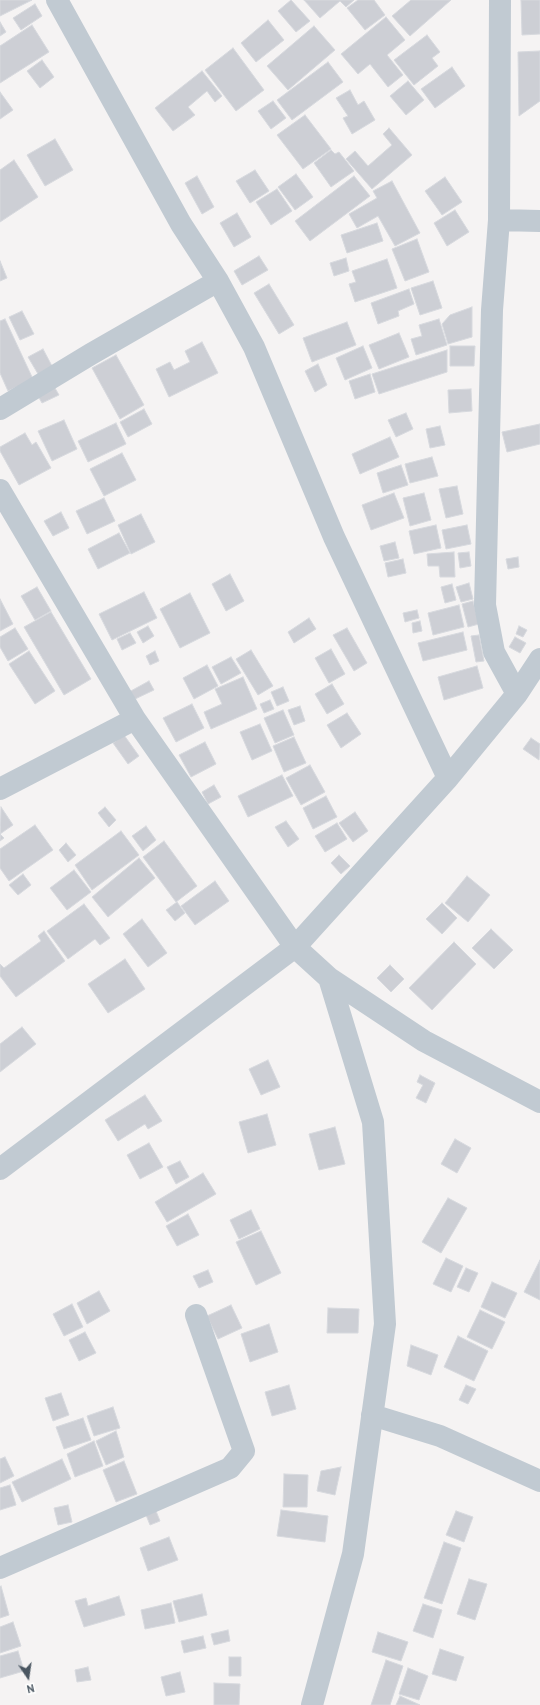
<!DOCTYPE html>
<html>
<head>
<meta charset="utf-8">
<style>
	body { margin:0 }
	#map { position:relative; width:540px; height:1705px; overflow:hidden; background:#f5f3f3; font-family:"PT Sans",sans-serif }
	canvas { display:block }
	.north { position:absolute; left:8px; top:1657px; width:40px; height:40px; -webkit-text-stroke:3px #fff; paint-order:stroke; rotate:167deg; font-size:11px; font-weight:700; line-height:16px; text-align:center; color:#4a5661 }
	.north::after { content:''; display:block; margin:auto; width:14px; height:18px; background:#4a5661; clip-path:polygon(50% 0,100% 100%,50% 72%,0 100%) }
</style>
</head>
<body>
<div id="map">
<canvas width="540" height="1705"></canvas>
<div class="north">N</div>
</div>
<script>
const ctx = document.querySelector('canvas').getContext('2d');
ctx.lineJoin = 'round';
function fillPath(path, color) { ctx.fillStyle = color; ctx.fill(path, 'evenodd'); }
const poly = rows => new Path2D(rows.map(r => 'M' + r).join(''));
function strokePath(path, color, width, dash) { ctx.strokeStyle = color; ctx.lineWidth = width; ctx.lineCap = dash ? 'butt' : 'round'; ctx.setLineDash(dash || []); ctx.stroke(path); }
const building = poly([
	[0,0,32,0,0,16,0,0],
	[291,0,310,21,296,32,278,11,291,0],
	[304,0,354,0,346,7,340,1,320,18,304,0],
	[358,0,374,0,385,15,365,30,347,8,358,0],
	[411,0,451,0,410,36,392,16,411,0],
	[521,0,540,0,540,34,522,35,521,0],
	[35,4,42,16,21,30,13,18,35,4],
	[386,17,405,40,387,55,403,75,388,87,370,64,358,74,341,54,386,17],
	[268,20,284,40,256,62,241,43,268,20],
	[0,22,6,32,0,36,0,22],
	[32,25,49,52,0,83,0,46,32,25],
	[314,26,335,50,288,90,267,66,314,26],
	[427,35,440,52,432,58,438,66,414,85,394,60,427,35],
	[233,48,264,90,236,111,205,70,233,48],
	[540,51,540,101,519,116,518,52,540,51],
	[42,60,54,77,40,88,27,71,42,60],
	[328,62,343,82,292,120,277,100,328,62],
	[452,67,465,86,435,108,421,89,452,67],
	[202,71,222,96,215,102,207,91,188,107,195,115,173,131,155,108,202,71],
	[408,81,424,100,406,115,390,96,408,81],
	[350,90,358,105,364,101,375,120,352,134,343,118,348,116,336,98,350,90],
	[0,92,13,110,0,119,0,92],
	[273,101,286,118,271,129,258,111,273,101],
	[305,115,331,149,303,169,277,135,305,115],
	[389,128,412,155,372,189,346,159,355,151,368,166,392,145,383,134,389,128],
	[55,139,73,170,45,186,27,155,55,139],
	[331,150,335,154,339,152,354,171,331,187,314,163,331,150],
	[14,160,38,197,0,222,0,170,14,160],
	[255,170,269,191,250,203,236,181,255,170],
	[296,174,313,197,295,210,278,187,296,174],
	[197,176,214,207,202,214,185,183,197,176],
	[354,176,370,196,310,241,295,221,354,176],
	[445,177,462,202,442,215,425,191,445,177],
	[392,181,420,233,395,246,378,216,357,228,349,214,377,198,373,191,392,181],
	[277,189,292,211,271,225,256,202,277,189],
	[455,210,469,232,447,246,434,223,455,210],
	[237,213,251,237,234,247,220,223,237,213],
	[377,223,383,241,347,253,341,235,377,223],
	[417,239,429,272,405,281,392,249,417,239],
	[259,256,268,270,242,285,234,271,259,256],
	[346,258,349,271,334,276,330,263,346,258],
	[387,259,397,288,355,302,349,284,356,282,352,271,387,259],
	[0,261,7,278,0,281,0,261],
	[433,281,442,308,420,315,411,288,433,281],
	[269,284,294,325,279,334,254,293,269,284],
	[409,289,414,304,398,311,399,316,378,324,371,303,409,289],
	[472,307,472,337,448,344,442,324,450,315,472,307],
	[22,311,34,334,20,340,9,317,22,311],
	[5,319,33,379,8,391,0,373,0,321,5,319],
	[439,319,447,345,416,355,411,339,422,336,419,325,439,319],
	[347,322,356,345,312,362,303,338,347,322],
	[399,333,409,357,379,369,369,345,399,333],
	[202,342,218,373,169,397,156,369,170,362,174,370,190,362,185,351,202,342],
	[363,346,372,368,345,380,336,358,363,346],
	[450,346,475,346,474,366,450,366,450,346],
	[43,349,52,366,38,374,28,357,43,349],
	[447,350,447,372,379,394,372,374,447,350],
	[116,355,144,405,120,419,92,368,116,355],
	[318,364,327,385,315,392,305,371,318,364],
	[370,374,375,392,355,399,349,381,370,374],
	[51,381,59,395,42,403,34,389,51,381],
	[471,389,472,411,449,413,448,390,471,389],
	[144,409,152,424,128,437,120,422,144,409],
	[406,413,413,429,396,437,388,420,406,413],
	[64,420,77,449,52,461,38,431,64,420],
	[116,423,126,444,88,462,78,441,116,423],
	[540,424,540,444,507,452,502,432,540,424],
	[440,426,445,445,430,448,426,429,440,426],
	[25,433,32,445,36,442,51,468,19,485,0,451,0,447,25,433],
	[390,437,399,457,360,474,352,454,390,437],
	[122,453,136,480,104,496,90,469,122,453],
	[432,457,438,476,410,483,405,464,432,457],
	[401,465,408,485,383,493,377,473,401,465],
	[457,486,463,514,446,518,439,489,457,486],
	[394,493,404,518,371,530,362,505,394,493],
	[424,493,431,520,410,526,403,498,424,493],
	[104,498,115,521,87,534,76,511,104,498],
	[61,512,69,528,53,536,44,521,61,512],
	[141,514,155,542,131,554,118,525,141,514],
	[436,525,441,548,414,554,409,531,436,525],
	[467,525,471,544,446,549,442,530,467,525],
	[119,533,130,553,98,569,88,549,119,533],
	[395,542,399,558,384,561,380,546,395,542],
	[454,552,455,577,440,577,439,566,428,566,427,554,454,552],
	[469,552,471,566,460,568,458,553,469,552],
	[518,557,519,567,508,569,506,559,518,557],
	[403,559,406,573,388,577,385,563,403,559],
	[230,574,244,601,226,611,212,584,230,574],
	[469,583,473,599,461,602,456,587,469,583],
	[452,584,456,600,445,603,441,587,452,584],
	[37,587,51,611,35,620,21,596,37,587],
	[144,592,157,618,112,640,99,614,144,592],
	[190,593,210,633,180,648,160,609,190,593],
	[0,599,13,624,0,631,0,599],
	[473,601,479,624,468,627,462,604,473,601],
	[459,605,464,627,433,635,428,613,459,605],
	[417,610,419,618,405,622,403,613,417,610],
	[51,612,91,679,64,695,24,627,51,612],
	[309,618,316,629,294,643,288,632,309,618],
	[420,621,422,631,413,633,412,623,420,621],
	[148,626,154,636,143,643,137,632,148,626],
	[519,626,527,630,523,637,516,634,519,626],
	[15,628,28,649,8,661,0,647,0,637,15,628],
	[347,628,367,663,354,671,333,635,347,628],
	[463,632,467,650,423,661,418,643,463,632],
	[130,633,136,643,122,650,117,639,130,633],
	[479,635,484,661,476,662,471,636,479,635],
	[515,637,526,643,520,653,509,647,515,637],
	[331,649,345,674,329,683,315,658,331,649],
	[251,650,273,686,258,695,236,659,251,650],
	[29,651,55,691,35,704,9,664,29,651],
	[155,651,159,661,150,665,146,656,155,651],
	[231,657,241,673,221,684,212,667,231,657],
	[207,665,218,686,194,699,183,678,207,665],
	[477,666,483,688,444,700,438,677,477,666],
	[243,677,257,709,211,729,204,712,222,704,215,689,243,677],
	[149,681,154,690,133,700,129,692,149,681],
	[332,684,344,704,327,714,315,694,332,684],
	[283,687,289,701,277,706,271,692,283,687],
	[270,700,274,709,264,713,260,704,270,700],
	[192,704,204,728,176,742,163,718,192,704],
	[300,706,305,721,294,725,288,710,300,706],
	[283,710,294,735,275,743,264,718,283,710],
	[347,713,361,734,341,748,327,725,347,713],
	[260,724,272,751,252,760,240,732,260,724],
	[124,735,139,756,128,764,113,743,124,735],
	[294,737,306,763,284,772,273,746,294,737],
	[531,738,540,744,539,760,523,749,531,738],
	[205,742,216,764,191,777,179,755,205,742],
	[310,765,325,792,301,805,286,778,310,765],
	[282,775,293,796,248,817,238,796,282,775],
	[214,785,221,797,208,804,202,792,214,785],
	[326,796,337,817,313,829,303,808,326,796],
	[1,807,13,825,0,834,4,838,0,841,1,807],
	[105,807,116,820,109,827,98,813,105,807],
	[355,812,368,831,353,842,339,823,355,812],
	[286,821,299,839,288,847,275,827,286,821],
	[337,823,347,839,325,852,315,836,337,823],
	[35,825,53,850,9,881,0,868,0,849,35,825],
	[146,826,156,840,143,851,132,836,146,826],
	[121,831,139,855,92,890,75,865,121,831],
	[164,841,197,886,176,902,143,857,164,841],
	[66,843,76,855,68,862,59,850,66,843],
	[339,855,350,866,341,874,331,863,339,855],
	[139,858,155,878,108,917,92,897,139,858],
	[74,870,91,892,67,910,50,888,74,870],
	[23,874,31,885,18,895,9,885,23,874],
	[467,876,490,895,468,922,445,903,467,876],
	[215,881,229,901,195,925,181,906,215,881],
	[177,902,185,913,175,921,166,910,177,902],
	[442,903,457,918,442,934,426,919,442,903],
	[84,904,110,938,100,945,95,939,68,959,47,931,84,904],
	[142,919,167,953,148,967,123,934,142,919],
	[491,929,513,950,494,969,472,948,491,929],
	[44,931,65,961,16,997,0,976,0,964,4,968,41,941,38,936,44,931],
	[454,942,476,964,432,1010,409,988,454,942],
	[125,959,145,989,108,1013,88,984,125,959],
	[390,965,404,979,391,992,377,978,390,965],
	[22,1027,36,1044,0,1072,0,1044,22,1027],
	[268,1060,280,1087,261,1095,249,1069,268,1060],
	[420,1075,435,1083,426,1103,416,1098,423,1085,417,1082,420,1075],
	[145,1095,162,1121,148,1129,145,1124,118,1141,105,1120,145,1095],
	[267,1114,276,1145,248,1153,239,1122,267,1114],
	[335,1127,345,1164,319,1170,309,1134,335,1127],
	[455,1139,471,1148,457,1173,441,1164,455,1139],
	[149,1143,163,1167,140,1179,127,1155,149,1143],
	[180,1161,189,1177,176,1184,167,1167,180,1161],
	[203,1173,216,1194,167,1222,155,1202,203,1173],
	[448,1198,467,1208,441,1253,422,1242,448,1198],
	[251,1210,260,1229,239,1239,230,1220,251,1210],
	[188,1214,199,1235,177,1246,166,1226,188,1214],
	[261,1231,281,1273,256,1285,236,1242,261,1231],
	[446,1258,463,1266,451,1292,433,1284,446,1258],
	[540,1260,540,1300,524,1292,540,1260],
	[466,1268,478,1273,469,1292,457,1287,466,1268],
	[208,1270,213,1282,199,1288,193,1276,208,1270],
	[492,1282,517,1293,505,1318,481,1307,492,1282],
	[99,1291,110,1311,87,1324,77,1303,99,1291],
	[72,1304,83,1327,64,1336,53,1314,72,1304],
	[231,1305,242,1328,218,1339,207,1316,231,1305],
	[328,1308,359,1309,358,1333,327,1333,328,1308],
	[480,1310,505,1322,492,1349,467,1337,480,1310],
	[269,1324,278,1352,250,1362,241,1334,269,1324],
	[85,1332,96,1353,79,1361,69,1340,85,1332],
	[458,1336,488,1351,474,1381,444,1367,458,1336],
	[411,1345,438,1355,431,1375,407,1366,411,1345],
	[289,1385,296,1409,272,1416,265,1392,289,1385],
	[466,1385,476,1389,468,1404,459,1400,466,1385],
	[61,1393,69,1415,53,1421,45,1398,61,1393],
	[113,1407,120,1428,94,1436,87,1416,113,1407],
	[83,1418,91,1440,64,1449,56,1427,83,1418],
	[116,1431,124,1457,106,1465,96,1441,116,1431],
	[94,1441,103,1466,75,1477,67,1454,94,1441],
	[5,1457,14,1476,0,1483,0,1459,5,1457],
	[62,1459,71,1479,22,1502,12,1482,62,1459],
	[124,1461,137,1494,116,1502,103,1470,124,1461],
	[341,1467,335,1495,317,1491,321,1471,341,1467],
	[284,1474,308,1475,307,1507,283,1507,284,1474],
	[10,1485,16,1505,0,1510,0,1488,10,1485],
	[68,1505,72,1522,58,1525,54,1508,68,1505],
	[281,1510,328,1516,325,1542,277,1536,281,1510],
	[156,1511,160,1521,150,1525,146,1515,156,1511],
	[456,1511,473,1517,464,1542,446,1535,456,1511],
	[169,1537,178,1560,148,1571,140,1548,169,1537],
	[444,1542,461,1548,442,1604,424,1598,444,1542],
	[469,1579,487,1584,475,1620,457,1614,469,1579],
	[1,1586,9,1615,0,1618,0,1587,1,1586],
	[202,1594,207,1615,179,1622,173,1601,202,1594],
	[119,1596,125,1615,84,1627,75,1601,86,1598,88,1606,119,1596],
	[171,1603,175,1623,145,1629,141,1610,171,1603],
	[423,1604,442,1610,433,1638,413,1631,423,1604],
	[13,1622,21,1646,0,1653,0,1627,13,1622],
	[228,1630,230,1641,214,1645,211,1634,228,1630],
	[378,1632,408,1642,401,1661,372,1652,378,1632],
	[203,1636,206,1648,184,1653,181,1641,203,1636],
	[440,1649,464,1657,456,1681,432,1674,440,1649],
	[18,1651,24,1671,0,1678,0,1656,18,1651],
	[229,1657,241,1657,241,1676,229,1676,229,1657],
	[386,1660,403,1666,390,1705,371,1705,386,1660],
	[88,1667,91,1680,77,1682,75,1670,88,1667],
	[408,1668,428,1676,419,1700,399,1694,408,1668],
	[180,1672,185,1692,166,1696,161,1677,180,1672],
	[214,1683,240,1684,239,1705,214,1705,214,1683],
	[400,1696,420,1705,396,1705,400,1696]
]);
const street = poly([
	[57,0,181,224,218,281,254,347,334,537,448,778],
	[500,0,499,220,492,310,485,605,494,652,517,694],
	[499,220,540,221],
	[0,409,91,354,218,281],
	[0,490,135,719],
	[0,789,135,719,295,947,329,978,424,1041,540,1102],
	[0,1169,295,947,448,778,517,694,540,659],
	[372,1415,440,1436,540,1481],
	[0,1568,230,1468,244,1451,196,1315],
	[312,1705,353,1554,385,1324,373,1122,329,978]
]);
fillPath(building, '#cdcfd5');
strokePath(building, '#d7d9de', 1);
strokePath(street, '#c1cad2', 22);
</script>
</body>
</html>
